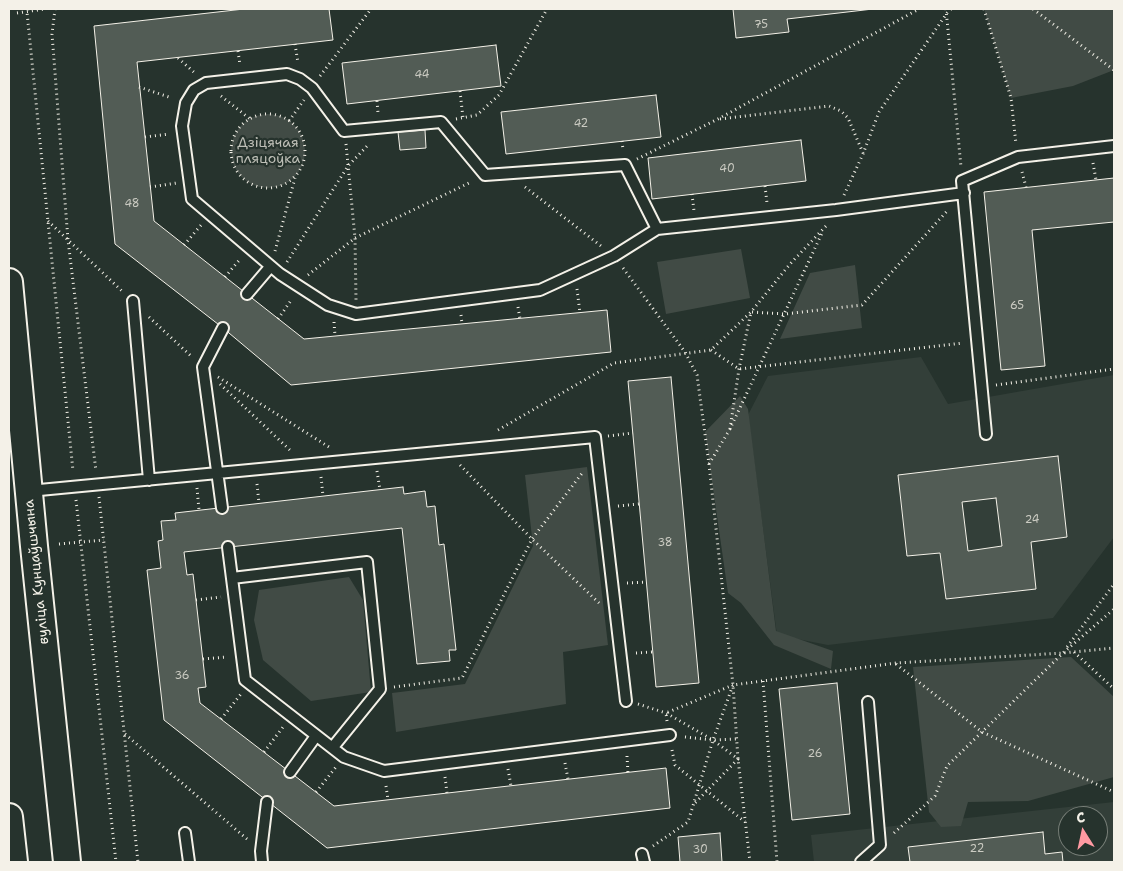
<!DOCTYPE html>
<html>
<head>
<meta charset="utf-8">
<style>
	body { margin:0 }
	#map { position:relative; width:1123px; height:871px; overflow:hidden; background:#26332d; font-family:"Shantell Sans",sans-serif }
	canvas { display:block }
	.frame { position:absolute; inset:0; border:10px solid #f4f1e8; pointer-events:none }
	.north { position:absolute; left:1058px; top:806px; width:50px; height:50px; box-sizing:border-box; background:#26332d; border:1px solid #787f78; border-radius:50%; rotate:350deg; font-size:14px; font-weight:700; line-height:20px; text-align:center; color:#f4f1e8 }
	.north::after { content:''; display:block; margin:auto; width:18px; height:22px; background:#ff9aa2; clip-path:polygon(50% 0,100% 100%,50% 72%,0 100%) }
</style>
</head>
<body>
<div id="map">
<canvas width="1123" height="871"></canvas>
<div class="frame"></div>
<div class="north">С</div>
</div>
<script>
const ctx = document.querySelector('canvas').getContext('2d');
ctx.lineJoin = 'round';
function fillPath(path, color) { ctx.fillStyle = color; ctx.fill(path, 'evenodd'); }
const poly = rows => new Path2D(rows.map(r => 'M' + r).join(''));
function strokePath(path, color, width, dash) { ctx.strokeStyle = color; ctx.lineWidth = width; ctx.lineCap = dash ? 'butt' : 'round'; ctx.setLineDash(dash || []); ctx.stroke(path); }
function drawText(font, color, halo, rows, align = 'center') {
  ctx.font = font + ' "Shantell Sans",sans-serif'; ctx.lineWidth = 4.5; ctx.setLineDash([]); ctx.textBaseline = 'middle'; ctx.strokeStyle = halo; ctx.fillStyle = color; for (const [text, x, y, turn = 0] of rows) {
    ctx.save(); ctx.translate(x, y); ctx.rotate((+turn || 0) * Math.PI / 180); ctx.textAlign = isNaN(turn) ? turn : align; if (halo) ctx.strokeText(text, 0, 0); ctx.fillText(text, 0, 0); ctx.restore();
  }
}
const built = poly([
	[921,357,948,404,1114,375,1114,537,1053,618,828,645,777,635,748,415,768,376],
	[1114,802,1114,862,814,862,811,835],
	[1068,816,1098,816,1098,846,1068,846]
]);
const green = poly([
	[984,9,1114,9,1114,70,1073,86,1011,98],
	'231 151a37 37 0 1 1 74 0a37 37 0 1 1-74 0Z',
	[741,249,750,298,666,314,657,262],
	[855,265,862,328,780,339,810,273],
	[740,396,748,409,776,631,833,651,831,669,774,645,741,603,728,593,705,432],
	[587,467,608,645,563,652,566,704,396,732,392,693,465,684,533,546,525,475],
	[349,577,363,600,371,692,311,701,263,660,254,620,259,590],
	[1071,657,1114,697,1114,777,1028,801,968,802,961,826,941,827,929,812,913,667]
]);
const building = poly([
	[244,9,329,9,333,40,137,62,154,221,304,339,607,310,611,352,291,385,223,328,115,244,94,26,244,9],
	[733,9,873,9,787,19,789,32,736,38,733,9],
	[496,45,501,86,347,104,342,63,496,45],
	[656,95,661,137,506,154,501,112,656,95],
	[425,130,426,148,400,150,398,132,425,130],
	[801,140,806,181,652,199,648,158,801,140],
	[1114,178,1114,222,1032,230,1045,366,1001,370,984,192,1114,178],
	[671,377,699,683,656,687,628,381,671,377],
	[1058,456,1067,537,1031,542,1036,589,946,599,940,553,907,556,898,475,1058,456],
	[996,498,1002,546,968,551,962,502,996,498],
	[403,487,404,494,425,491,427,507,435,506,439,545,444,544,456,650,449,650,450,661,417,664,402,528,184,552,187,575,193,574,206,687,198,688,200,703,334,806,666,768,670,808,327,848,164,720,147,570,161,568,158,541,163,540,161,521,176,520,175,513,403,487],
	[837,683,850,814,792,820,779,689,837,683],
	[1043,832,1045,854,1062,852,1063,862,910,862,908,847,1043,832],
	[720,833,722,862,680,862,678,837,720,833]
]);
const path = poly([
	[28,9,27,12,73,471],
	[55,9,52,34,68,240,96,471],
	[946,9,961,167],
	[984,9,1011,98,1016,144],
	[1033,9,1114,70],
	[17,13,45,9],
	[295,44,298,63],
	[238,51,240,65],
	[178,58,196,74],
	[320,76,371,9],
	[139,87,172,98],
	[460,91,463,118],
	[221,96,250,119],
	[377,101,378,113],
	'231 151a37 37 0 1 1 74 0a37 37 0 1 1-74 0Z',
	[456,119,477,115,499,95,547,9],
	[720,119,829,106,841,111,848,118,863,153],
	[289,121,304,100],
	[145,137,169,134],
	[622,141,623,150],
	[346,144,355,238,356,300],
	[637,159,718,119,919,9],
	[1093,163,1096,180],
	[1022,172,1026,187],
	[765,186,767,203],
	[150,187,177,183],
	[525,187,601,246],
	[692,194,694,211],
	[844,195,863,154,879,112,947,13,951,9],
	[48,221,123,292],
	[184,245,202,224],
	[275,251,295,178],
	[287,262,348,166,369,144],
	[623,268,685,352,697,375,709,464,733,685,738,759,750,862],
	[308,275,355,238,471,182],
	[225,277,241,258],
	[577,289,580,313],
	[518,307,520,319],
	[461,315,462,324],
	[149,317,192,357],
	[278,319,292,299],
	[334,322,335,336],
	[711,350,739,369,963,343],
	[218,377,329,447],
	[220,384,292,452],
	[996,385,1114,369],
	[730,429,739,369,751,312,785,314,862,305,948,210],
	[498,430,614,363,711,350,751,312,790,264,826,226],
	[608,436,633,433],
	[709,464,730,429,823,231],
	[460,465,532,539,599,603],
	[377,471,380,490],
	[321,477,323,496],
	[257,484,259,503],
	[197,488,199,510],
	[99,497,138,862],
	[76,500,116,862],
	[618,506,639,504],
	[59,544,104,540],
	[627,583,647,582],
	[196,600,221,597],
	[1067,647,1114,584],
	[1074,652,1114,689],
	[636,653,652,652],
	[203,659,227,657],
	[896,664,982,732,1114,792],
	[763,681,777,862],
	[394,687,462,678,532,539,583,472],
	[638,704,666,713,713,740,738,759,695,803],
	[221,719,241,694],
	[667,721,666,713,733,685],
	[125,734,247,839],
	[685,737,713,740,736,739],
	[672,750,675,765,745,822],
	[264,752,283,727],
	[627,756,628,773],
	[565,763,568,779],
	[508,769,511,786],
	[445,777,447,793],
	[386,786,388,800],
	[316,792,336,767],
	[894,833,935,796,947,766,1063,653,1114,609],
	[653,846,688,822,713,740,733,685,896,663,1063,653,1114,648]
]);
const lane = poly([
	[657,229,625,165,485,175,441,122,344,131,312,88,300,79,287,74,206,83,194,90,186,103,182,126,192,199,280,274,328,305,356,314,540,290,614,256,657,229,836,210,964,193],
	[247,294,270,267],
	[133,301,149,480],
	[986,434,962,181,1018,157,1114,146],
	[29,491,595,437,626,701],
	[222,508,203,367,223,328],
	[228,547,245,680,344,757,384,771,670,735],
	[232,578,367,562,380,689,333,747],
	[290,772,316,736],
	[185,833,189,862],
	[642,854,644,862],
	[262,862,261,851,267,802],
	[861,862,880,845,868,702]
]);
const secondary = poly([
	[9,282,34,546,67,862],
	[9,817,14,862]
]);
const numberNames = [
	["75",761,25],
	["44",422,75],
	["42",581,124],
	["40",727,169],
	["48",132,204],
	["65",1017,306],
	["24",1032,520],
	["38",665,543],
	["36",182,676],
	["26",815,754],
	["22",977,849],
	["30",700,850]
];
const parkNames = [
	["Дзіцячая",268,143],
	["пляцоўка",268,159]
];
const streetNames = [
	["вуліца Кунцаўшчына",37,572,-96]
];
fillPath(built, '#333f39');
fillPath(green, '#414b45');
fillPath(building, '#525c55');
strokePath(building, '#f4f1e8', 1);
strokePath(lane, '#f4f1e8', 14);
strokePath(secondary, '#f4f1e8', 30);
strokePath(path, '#f4f1e8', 3, [1, 4]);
strokePath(lane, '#26332d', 10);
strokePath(secondary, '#26332d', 26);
drawText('11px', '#ccccc3', null, numberNames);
drawText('14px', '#bebfb7', '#26332d', parkNames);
drawText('14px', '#f4f1e8', '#26332d', streetNames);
</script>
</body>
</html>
